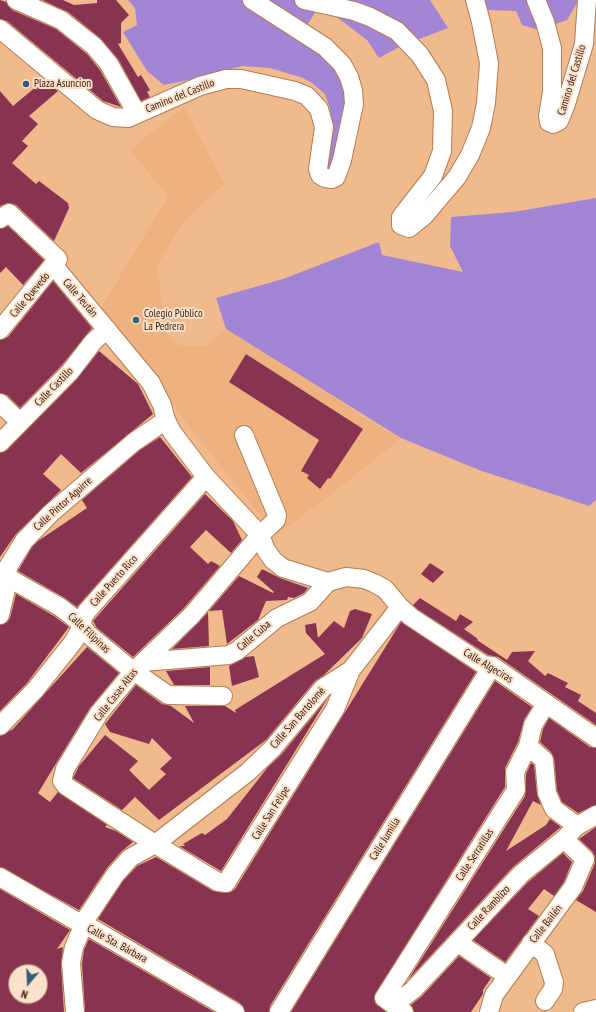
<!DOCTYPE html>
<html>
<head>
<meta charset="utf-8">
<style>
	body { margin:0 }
	#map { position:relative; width:596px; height:1012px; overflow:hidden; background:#f1ba8d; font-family:"PT Sans Narrow",sans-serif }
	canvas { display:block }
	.north { position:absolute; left:8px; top:964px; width:40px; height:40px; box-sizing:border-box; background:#fee1cb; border:1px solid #ab917d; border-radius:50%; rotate:199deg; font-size:11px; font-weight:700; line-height:16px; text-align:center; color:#2e1a08 }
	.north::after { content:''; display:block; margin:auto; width:14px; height:18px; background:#2f5d7c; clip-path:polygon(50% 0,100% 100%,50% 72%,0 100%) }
</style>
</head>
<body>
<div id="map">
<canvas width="596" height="1012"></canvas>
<div class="north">N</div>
</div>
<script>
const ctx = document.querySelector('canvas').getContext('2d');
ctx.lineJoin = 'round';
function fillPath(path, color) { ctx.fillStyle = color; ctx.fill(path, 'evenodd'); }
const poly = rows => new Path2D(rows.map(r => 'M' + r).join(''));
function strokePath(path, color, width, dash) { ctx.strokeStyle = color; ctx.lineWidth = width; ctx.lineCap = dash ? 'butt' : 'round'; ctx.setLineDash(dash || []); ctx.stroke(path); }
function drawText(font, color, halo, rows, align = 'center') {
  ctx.font = font + ' "PT Sans Narrow",sans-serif'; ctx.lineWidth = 4; ctx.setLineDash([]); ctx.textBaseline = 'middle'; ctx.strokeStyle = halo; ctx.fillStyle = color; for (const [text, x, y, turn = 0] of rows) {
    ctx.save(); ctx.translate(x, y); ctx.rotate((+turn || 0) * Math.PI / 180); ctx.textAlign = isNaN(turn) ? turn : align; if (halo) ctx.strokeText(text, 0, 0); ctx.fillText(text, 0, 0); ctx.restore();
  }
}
const built = poly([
	[184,107,224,184,183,222,157,266,166,334,179,345,206,346,226,329,383,429,401,438,328,497,276,535,188,425,131,347,99,311,168,197,130,150]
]);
const forest = poly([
	[128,0,430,0,448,28,401,46,379,58,367,40,334,15,317,10,305,28,343,81,346,98,333,167,327,168,324,163,332,133,330,109,325,94,312,83,303,78,270,68,242,66,193,79,164,85,147,71,123,32,137,25,135,8],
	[484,0,578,0,578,1,567,20,539,30,522,25,516,11,488,10],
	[596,198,596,500,589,506,479,470,401,438,226,329,216,298,283,279,379,242,382,255,463,272,450,246,451,217,513,212]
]);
const building = poly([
	[0,0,6,2,12,10,56,29,87,54,100,70,121,107,103,101,7,21,0,19],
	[42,0,63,0,74,5,97,3,97,0,116,0,129,15,121,23,121,43,118,44,138,77,141,75,150,90,147,92,150,97,141,101,118,59,100,38,68,12],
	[44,80,58,91,29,116,38,124,22,141,28,146,12,163,36,184,39,181,68,203,69,208,54,241,16,205,8,203,0,206,0,91,13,106],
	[8,226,44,260,23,285,6,267,0,273,0,229],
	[53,281,92,328,62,365,20,408,7,395,0,393,0,340,8,337],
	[99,351,138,384,153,414,81,473,61,454,43,474,61,490,16,534,0,557,0,453,7,450,77,379],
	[246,354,363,429,330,479,328,478,320,489,307,478,309,475,301,471,319,440,229,382],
	[160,437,192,477,77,607,65,598,18,571,32,547,38,541,87,508,82,500,140,450],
	[205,494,233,521,242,540,231,553,206,530,190,547,208,564,211,561,220,566,184,608,133,657,97,628,93,621],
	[430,563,444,572,433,583,421,574],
	[262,569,280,578,308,588,304,593,294,598,288,597,287,600,266,601,258,620,227,644,222,610,209,611,239,576,273,593,274,592,257,577],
	[16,594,54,616,69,627,27,683,0,711,0,625,7,622,10,618],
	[420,598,456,621,460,614,473,622,464,629,478,639,477,640,507,660,512,652,535,651,528,661,545,676,548,673,568,683,565,687,581,695,578,701,596,713,596,725,498,657,488,655,417,609,413,605],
	[355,609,372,614,362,638,324,675,315,681,266,740,159,820,135,797,122,810,73,778,79,766,105,735,138,761,129,770,149,790,166,774,160,769,172,758,152,738,149,744,110,732,105,724,136,685,162,704,171,706,194,723,185,706,225,706,236,713,235,710,325,654,306,633,305,625,316,623,318,638,334,621,344,628,350,611],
	[208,612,209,646,172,649,199,622],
	[401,622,476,672,270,1006,269,1012,245,1012,240,1003,98,919,123,881,137,866,156,857,213,891,225,893,231,892,235,889],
	[87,647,119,673,90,708,38,793,50,802,58,792,107,825,105,827,116,831,133,842,122,851,107,868,79,910,0,867,0,736,13,729],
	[254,656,259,677,232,686,229,666,246,657],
	[210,667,210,685,174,685,166,671],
	[495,681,532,707,524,720,518,742,505,768,505,787,375,994,375,1003,386,1012,291,1012],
	[328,698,221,871,179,846,185,846,183,844,202,833,205,835,227,819,268,767,281,755],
	[549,718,590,747,596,748,596,805,578,813,562,802,557,790,554,758,551,752,540,742,543,729],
	[531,763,534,765,537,794,541,805,533,801,506,851,546,825,550,819,561,827,513,867,408,980,525,796,526,774],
	[596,827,596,912,576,900,583,891,595,863,595,857,592,851,579,839],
	[563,853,572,862,564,882,554,896,544,889,528,909,539,916,505,962,473,940,528,882],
	[0,889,70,930,57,949,63,947,61,964,64,1012,0,1012],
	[16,972,40,972,40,996,16,996],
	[89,939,214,1012,85,1012,82,964,84,950],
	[459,956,491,978,483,990,483,994,471,1012,414,1012,411,1005,421,997]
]);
const minor = poly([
	[16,0,61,20,94,46,109,64,137,114],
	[304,0,354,11,370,17,397,31,420,55,436,80,443,111,442,151,433,176,401,217,401,225,409,228,424,216,457,177,470,155,481,128,486,103,489,63,481,22,475,0],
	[536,0,545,22,552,48,552,92,548,116,549,122,553,124,559,121,566,104,584,44,587,0],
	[0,29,97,110,113,117,128,118,200,86,226,79,241,79,295,91,307,96,319,109,324,127,318,169,320,175,325,178,332,179,336,177,342,160,354,104,353,90,349,77,342,64,325,47,252,0],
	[0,219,9,213,58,259,0,330],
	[54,266,151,383,162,405,166,420,172,432,206,477,260,535,266,550,273,560,283,568,328,582,346,577,364,579,374,583,385,589,400,607,351,670,323,688,273,748,248,772,155,844,130,858,115,875,87,917,74,947,71,963,75,1012],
	[0,403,20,422],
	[244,435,277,515,276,520,260,535,192,615,134,671,99,713,65,769,62,781,66,786,155,844,218,882,226,883,335,709,351,670],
	[0,443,70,372,93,342,107,329],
	[0,573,60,607,78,621,89,635,128,667,168,695,223,696],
	[400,607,411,617,484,665,492,666,596,738],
	[0,615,7,585,8,567,24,541,51,513,134,442,166,420],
	[143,662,229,655,237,651,277,618,310,602,328,582],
	[0,726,35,690,74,641,82,626,83,617,87,611,206,477],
	[528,746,544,760,547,793,554,809,577,826],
	[0,877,76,921,93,929,235,1012],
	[457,942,507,976],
	[531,943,545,954,554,982,553,989,545,1001],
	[384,998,516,790,515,772,528,746,533,725,546,704],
	[384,998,404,997,413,990,521,874,564,839,577,826,596,815],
	[384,998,404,1012],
	[279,1012,492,666],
	[489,1012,494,995,573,887,585,859,564,839],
	[583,1012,596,1009]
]);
const markers = [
	[26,84,4,"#2f5d7c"],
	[136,320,4,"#2f5d7c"]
];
const streetNames = [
	["Camino del Castillo",572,80,-73],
	["Camino del Castillo",180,96,-22],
	["Calle Quevedo",30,295,-50],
	["Calle Teután",80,298,49],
	["Calle Castillo",54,387,-46],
	["Calle Pintor Aguirre",63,504,-42],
	["Calle Puerto Rico",114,581,-48],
	["Calle Filipinas",89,633,43],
	["Calle Cuba",254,636,-40],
	["Calle Algeciras",488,666,31],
	["Calle Casas Altas",116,695,-52],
	["Calle San Bartolomé",298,718,-49],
	["Calle San Felipe",271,813,-58],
	["Calle Jumilla",385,839,-58],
	["Calle Serratillas",475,855,-57],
	["Calle Ramblizo",489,908,-47],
	["Calle Bailén",546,924,-52],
	["Calle Sta. Bárbara",117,944,29]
];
const poiNames = [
	["Plaza Asuncion",34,84],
	["Colegio Público",144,314],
	["La Pedrera",144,327]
];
fillPath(built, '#eeb27f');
fillPath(forest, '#a385d6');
fillPath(building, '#883352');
strokePath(minor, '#b17d52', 20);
strokePath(minor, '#fff', 18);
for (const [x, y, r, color] of markers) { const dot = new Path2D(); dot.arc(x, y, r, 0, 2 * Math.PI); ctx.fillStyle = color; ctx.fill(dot); strokePath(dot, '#fee1cb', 1.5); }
drawText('11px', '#2e1a08', '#fee1cb', streetNames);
drawText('11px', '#2e1a08', '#fee1cb', poiNames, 'left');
</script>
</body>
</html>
